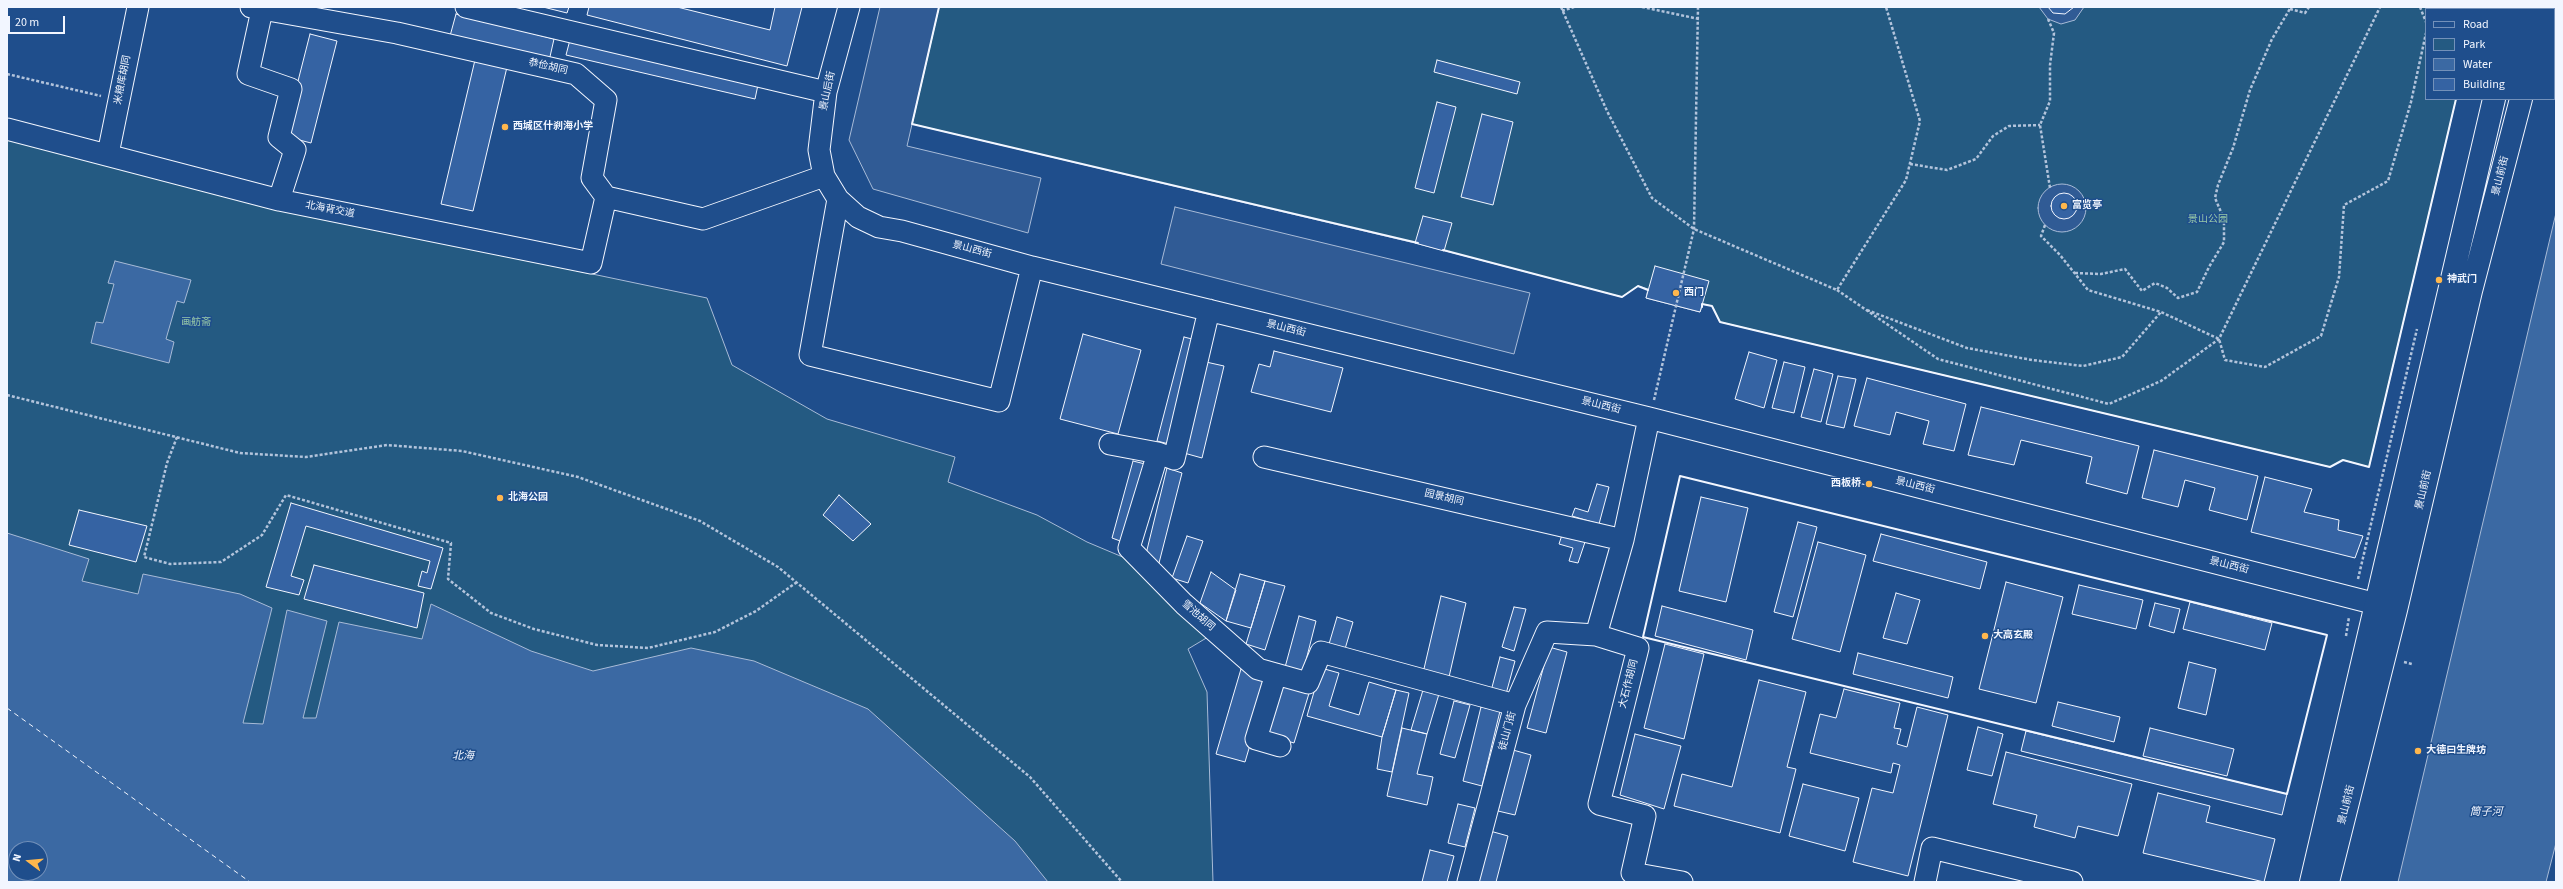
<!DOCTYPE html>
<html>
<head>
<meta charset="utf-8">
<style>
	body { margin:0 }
	#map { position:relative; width:2563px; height:889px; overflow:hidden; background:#1f4e8c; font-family:"Source Sans 3",sans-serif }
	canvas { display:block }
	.frame { position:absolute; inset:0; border:8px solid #f2f6ff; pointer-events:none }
	.legend { position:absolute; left:2425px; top:8px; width:130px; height:92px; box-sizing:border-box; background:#1f4e8c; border:1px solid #7391ba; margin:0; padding:5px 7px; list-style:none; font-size:12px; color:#f2f6ff }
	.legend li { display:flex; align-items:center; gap:8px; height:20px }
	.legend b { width:20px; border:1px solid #7391ba }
	.north { position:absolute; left:8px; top:841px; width:40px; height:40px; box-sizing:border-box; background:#1f4e8c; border:1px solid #7391ba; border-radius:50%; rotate:286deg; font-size:11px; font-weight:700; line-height:16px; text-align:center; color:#f2f6ff }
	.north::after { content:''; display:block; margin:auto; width:14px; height:18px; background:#ffb74d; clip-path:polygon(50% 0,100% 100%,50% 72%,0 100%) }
	.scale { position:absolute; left:8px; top:16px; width:57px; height:18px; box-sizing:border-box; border:2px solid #f2f6ff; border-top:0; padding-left:5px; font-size:12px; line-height:14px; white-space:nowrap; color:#f2f6ff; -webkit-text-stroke:3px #1f4e8c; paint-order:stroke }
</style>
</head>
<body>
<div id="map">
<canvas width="2563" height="889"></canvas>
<div class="frame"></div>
<ul class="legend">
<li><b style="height:5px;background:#1f4e8c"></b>Road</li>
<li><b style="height:11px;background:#245a82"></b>Park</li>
<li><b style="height:11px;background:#3b69a3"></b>Water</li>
<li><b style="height:11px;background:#3563a3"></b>Building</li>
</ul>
<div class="north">N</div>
<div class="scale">20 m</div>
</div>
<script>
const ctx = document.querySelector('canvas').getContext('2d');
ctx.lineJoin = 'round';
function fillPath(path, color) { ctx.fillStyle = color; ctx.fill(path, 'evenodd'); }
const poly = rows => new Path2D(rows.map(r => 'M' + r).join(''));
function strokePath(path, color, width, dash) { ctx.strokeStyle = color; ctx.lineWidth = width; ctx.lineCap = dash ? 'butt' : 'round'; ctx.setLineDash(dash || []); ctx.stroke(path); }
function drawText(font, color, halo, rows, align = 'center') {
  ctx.font = font + ' "Source Sans 3","Noto Sans SC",sans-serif'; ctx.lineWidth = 3; ctx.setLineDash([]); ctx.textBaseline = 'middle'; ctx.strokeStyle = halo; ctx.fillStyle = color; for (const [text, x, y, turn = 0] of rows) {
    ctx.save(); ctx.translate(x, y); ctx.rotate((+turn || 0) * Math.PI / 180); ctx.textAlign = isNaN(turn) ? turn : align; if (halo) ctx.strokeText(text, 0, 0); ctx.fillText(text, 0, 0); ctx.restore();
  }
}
const green = poly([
	[939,7,2478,7,2478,9,2426,9,2426,99,2456,99,2369,467,2343,460,2330,467,1720,322,1712,306,1703,304,1700,312,1646,298,1648,289,1638,286,1622,297,1415,243,912,124,939,7],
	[7,136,291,211,707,298,732,365,827,419,955,457,948,482,1037,515,1087,542,1125,558,1208,637,1188,649,1207,692,1213,882,7,882,7,136],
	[16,849,40,849,40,873,16,873,16,849]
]);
const parking = poly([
	[880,7,939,7,907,146,1041,178,1028,233,873,189,849,140,880,7],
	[2039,7,2084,7,2075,20,2061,24,2048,19,2039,7],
	'2038 208a24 24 0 1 1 48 0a24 24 0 1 1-48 0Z',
	[1175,207,1530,293,1514,354,1161,264,1175,207]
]);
const water = poly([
	[2556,213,2556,843,2546,882,2398,882,2556,213],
	[115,261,191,280,184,303,177,301,166,339,174,342,169,363,91,343,96,322,103,323,114,284,108,283,115,261],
	[7,533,89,559,82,581,138,594,143,574,240,594,272,608,243,723,263,724,287,610,327,621,303,718,316,718,339,622,422,639,431,604,531,651,593,671,691,648,754,661,868,709,1015,841,1048,882,7,882,7,533],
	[16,849,40,849,40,873,16,873,16,849]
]);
const ferry = poly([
	[7,708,250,882]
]);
const building = poly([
	[543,7,569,7,567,13,543,7],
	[589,7,677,7,770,30,775,7,802,7,787,66,587,15,589,7],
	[2048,7,2074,7,2065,14,2053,13,2048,7],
	[456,14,554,39,549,61,450,36,456,14],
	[310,34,337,41,311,143,284,136,310,34],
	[571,36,759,80,755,99,566,55,571,36],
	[475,60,507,67,473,211,441,204,475,60],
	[1437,60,1520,82,1517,94,1434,72,1437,60],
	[1437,102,1456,107,1434,193,1415,188,1437,102],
	[1482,114,1513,122,1493,205,1461,197,1482,114],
	'2051 206a13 13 0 1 1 26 0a13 13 0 1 1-26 0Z',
	[1423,216,1452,223,1444,251,1415,243,1423,216],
	[1655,266,1709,281,1700,312,1646,298,1655,266],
	[1083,334,1141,350,1118,434,1060,419,1083,334],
	[1184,337,1196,340,1169,444,1157,441,1184,337],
	[1274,351,1343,368,1331,412,1251,392,1259,364,1270,367,1274,351],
	[1749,352,1777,360,1764,408,1735,399,1749,352],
	[1206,362,1224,366,1202,458,1184,453,1206,362],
	[1784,362,1805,367,1794,413,1772,408,1784,362],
	[1814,369,1833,374,1821,422,1801,417,1814,369],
	[1838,376,1856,379,1844,428,1826,424,1838,376],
	[1867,378,1966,404,1954,451,1923,444,1929,421,1896,412,1890,435,1854,426,1867,378],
	[1981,407,2139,446,2127,494,2086,483,2092,457,2021,440,2014,465,1968,455,1981,407],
	[2154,450,2258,476,2247,520,2209,510,2215,488,2185,480,2178,507,2142,498,2154,450],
	[1133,461,1145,464,1123,542,1112,538,1133,461],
	[1167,468,1182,473,1159,563,1146,554,1167,468],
	[2265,477,2312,489,2304,512,2339,520,2338,530,2363,536,2355,558,2251,532,2265,477],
	[1597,484,1609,487,1599,524,1572,516,1575,508,1588,512,1597,484],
	[839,495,871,524,853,541,823,515,839,495],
	[1701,497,1748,508,1726,602,1679,591,1701,497],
	[291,503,443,548,431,589,418,586,422,571,427,573,430,561,306,526,291,576,304,580,299,595,266,587,291,503],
	[79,510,147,526,136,562,69,545,79,510],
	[1798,522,1817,527,1793,617,1774,612,1798,522],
	[1881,534,1987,562,1980,589,1873,561,1881,534],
	[1562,535,1585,542,1578,563,1569,561,1573,548,1559,544,1562,535],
	[1187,536,1203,541,1188,583,1172,578,1187,536],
	[1818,542,1866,555,1840,652,1792,639,1818,542],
	[314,565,424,593,417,628,304,599,314,565],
	[1211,572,1236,590,1226,621,1200,603,1211,572],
	[1240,574,1265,581,1251,628,1226,621,1240,574],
	[1265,581,1285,586,1265,650,1246,644,1265,581],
	[2006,582,2063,597,2036,703,1979,689,2006,582],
	[2079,585,2143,600,2136,629,2072,614,2079,585],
	[1896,593,1920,600,1907,644,1883,638,1896,593],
	[1441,596,1466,603,1449,677,1423,673,1441,596],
	[2190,602,2272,623,2265,650,2183,629,2190,602],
	[2155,603,2180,609,2174,633,2149,626,2155,603],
	[1662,606,1753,630,1746,660,1655,636,1662,606],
	[1514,607,1526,609,1514,651,1502,647,1514,607],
	[1299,616,1316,621,1302,676,1284,671,1299,616],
	[1337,617,1353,622,1345,649,1329,644,1337,617],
	[1665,644,1704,654,1684,739,1644,728,1665,644],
	[1549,647,1567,652,1546,733,1527,728,1549,647],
	[1858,653,1953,677,1948,698,1853,674,1858,653],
	[1500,657,1515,661,1506,694,1491,691,1500,657],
	[2189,662,2216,669,2206,715,2178,708,2189,662],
	[1321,668,1339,673,1329,706,1359,715,1369,682,1396,690,1382,737,1307,716,1321,668],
	[1241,669,1270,677,1245,762,1216,754,1241,669],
	[1759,680,1806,692,1787,767,1796,769,1780,833,1674,806,1682,774,1732,787,1759,680],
	[1280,681,1310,690,1294,743,1264,734,1280,681],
	[1844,689,1900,703,1894,728,1901,729,1897,744,1907,747,1917,707,1948,715,1908,876,1853,862,1872,788,1893,793,1900,765,1893,763,1891,773,1810,753,1820,714,1836,718,1844,689],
	[1396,690,1409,693,1392,772,1377,769,1382,737,1396,690],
	[1423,690,1439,694,1427,734,1411,730,1423,690],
	[1454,701,1470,705,1455,758,1440,754,1454,701],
	[2058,702,2120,717,2114,742,2052,726,2058,702],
	[1481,707,1500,711,1482,786,1463,781,1481,707],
	[1978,727,2003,734,1992,776,1967,770,1978,727],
	[1402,728,1427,734,1417,774,1433,777,1427,805,1387,796,1402,728],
	[2150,728,2234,749,2227,776,2143,756,2150,728],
	[2026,731,2287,794,2282,815,2021,751,2026,731],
	[1635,734,1681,746,1664,809,1620,795,1635,734],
	[1513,750,1531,755,1515,815,1498,811,1513,750],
	[2006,752,2132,784,2118,836,2078,826,2075,838,2034,827,2037,815,1993,804,2006,752],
	[1803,784,1859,798,1845,851,1789,836,1803,784],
	[2158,793,2210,806,2206,822,2275,839,2264,882,2143,853,2158,793],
	[1458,804,1475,808,1465,847,1448,843,1458,804],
	[1490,831,1508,836,1496,882,1477,882,1490,831],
	[1430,850,1454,856,1447,882,1422,882,1430,850]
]);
const path = poly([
	[1561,7,1607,111,1652,198,1694,229,1837,290,1906,180,1920,121,1886,7],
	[1642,7,1699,19],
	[2420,7,2426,22],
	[2290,9,2305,13,2309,7],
	[1562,11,1574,7],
	[2048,19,2054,33,2050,65,2050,101,2040,125,2050,188],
	[2554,36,2556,33],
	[7,74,101,96],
	[1910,164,1947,170,1976,159,1993,136,2009,126,2040,125],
	[2045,225,2041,236,2060,255,2088,290,2161,312,2219,339,2225,360,2265,367,2321,336,2339,277,2344,205,2388,181,2411,102,2426,33],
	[2075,273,2101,274,2125,269,2142,291,2155,283,2167,288,2178,298,2197,292,2209,267,2224,242,2224,219,2215,198,2218,185,2233,148,2250,90,2272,39,2291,7],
	[1837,290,1938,359,2109,404,2161,381,2219,339,2380,7],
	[1867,310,1967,348,2032,360,2083,366,2122,357,2161,312],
	[7,395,240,453,306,457,387,445,462,451,578,477,700,521,778,567,1030,777,1122,882],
	[1654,400,1694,229,1698,7],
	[177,437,167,463,144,557,170,564,221,562,262,535,286,495,451,543,448,579,491,613,534,629,597,645,648,648,715,632,756,611,797,582],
	[2358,579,2417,329],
	[2346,636,2349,617],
	[2404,662,2412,664]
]);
const minor = poly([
	[251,7,397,33,576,74,606,100,592,178,606,197,703,219,824,176],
	[466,7,826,92],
	[849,7,826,92,819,150,824,176,838,199,858,217,879,227,902,231,1032,267,1649,418,2392,608],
	[262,10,248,74,291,89,279,137,295,150,279,200],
	[7,129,279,200,591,263,606,197],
	[108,154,138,7],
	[838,199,810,355,999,401,1032,267],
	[1209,310,1174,459,1158,453,1129,548,1184,604,1258,669,1308,683,1321,652,1515,705],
	[1649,418,1623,540,1596,635,1638,648,1599,804,1645,816,1632,873,1682,882],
	[1110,444,1158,453],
	[1264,457,1623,540],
	[1276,674,1256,739,1280,746],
	[1468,882,1515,705,1547,632,1596,635],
	[1925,882,1932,848,2072,882]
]);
const major = poly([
	[2515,9,2516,7],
	[2542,9,2543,7],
	[2311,882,2494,99],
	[2328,882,2396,610,2471,291,2521,99]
]);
const wall = poly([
	[939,7,912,124,1418,243],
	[2478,9,2478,7],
	[1443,250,1622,297,1638,286,1648,290],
	[1702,307,1702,304,1712,306,1720,322,2330,467,2343,460,2369,467,2456,99],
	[1680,476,2327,635,2287,794,1643,637,1680,476]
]);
const markers = [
	[505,127,4,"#ffb74d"],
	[2064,206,4,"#ffb74d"],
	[2439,280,4,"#ffb74d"],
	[1676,293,4,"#ffb74d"],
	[1869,484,4,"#ffb74d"],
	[500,498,4,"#ffb74d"],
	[1985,636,4,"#ffb74d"],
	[2418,751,4,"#ffb74d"]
];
const streetNames = [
	["恭俭胡同",548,67,13],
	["米粮库胡同",123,80,-79],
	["景山后街",828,91,-78],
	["景山前街",2501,176,-76],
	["北海背交道",330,210,11],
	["景山西街",972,250,15],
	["景山西街",1286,329,14],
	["景山西街",1601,406,14],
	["景山西街",1915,486,14],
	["景山前街",2424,490,-77],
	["园景胡同",1444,498,13],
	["景山西街",2229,566,14],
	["雪池胡同",1198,616,41],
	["大石作胡同",1629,684,-76],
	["徒山门街",1508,731,-75],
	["景山前街",2347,805,-76]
];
const poiNames = [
	["西城区什刹海小学",513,127],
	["富览亭",2072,206],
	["神武门",2447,280],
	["西门",1684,293],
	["西板桥",1861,484,"right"],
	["北海公园",508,498],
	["大高玄殿",1993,636],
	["大德曰生牌坊",2426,751]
];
const parkNames = [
	["景山公园",2208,220],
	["画舫斋",196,323]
];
const waterNames = [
	["北海",463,757],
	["筒子河",2486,813]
];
fillPath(green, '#245a82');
strokePath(green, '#a8bbd7', 1);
fillPath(parking, '#305b95');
strokePath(parking, '#a8bbd7', 1);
fillPath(water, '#3b69a3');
strokePath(water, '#a8bbd7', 1);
strokePath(ferry, '#f2f6ff', 1, [5, 4]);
fillPath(building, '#3563a3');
strokePath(building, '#f2f6ff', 1);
strokePath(minor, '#f2f6ff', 23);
strokePath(major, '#f2f6ff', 24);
strokePath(path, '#b3c4dc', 2.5, [3, 2]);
strokePath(minor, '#1f4e8c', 21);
strokePath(major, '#1f4e8c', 22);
strokePath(wall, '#f2f6ff', 2);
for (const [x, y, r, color] of markers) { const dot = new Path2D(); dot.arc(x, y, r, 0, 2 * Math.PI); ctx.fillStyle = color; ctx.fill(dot); strokePath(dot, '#1f4e8c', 1.5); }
drawText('10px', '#f2f6ff', '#1f4e8c', streetNames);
drawText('bold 10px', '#f2f6ff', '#1f4e8c', poiNames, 'left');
drawText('10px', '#97c8a6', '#1f4e8c', parkNames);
drawText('italic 11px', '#f2f6ff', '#1f4e8c', waterNames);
</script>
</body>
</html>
